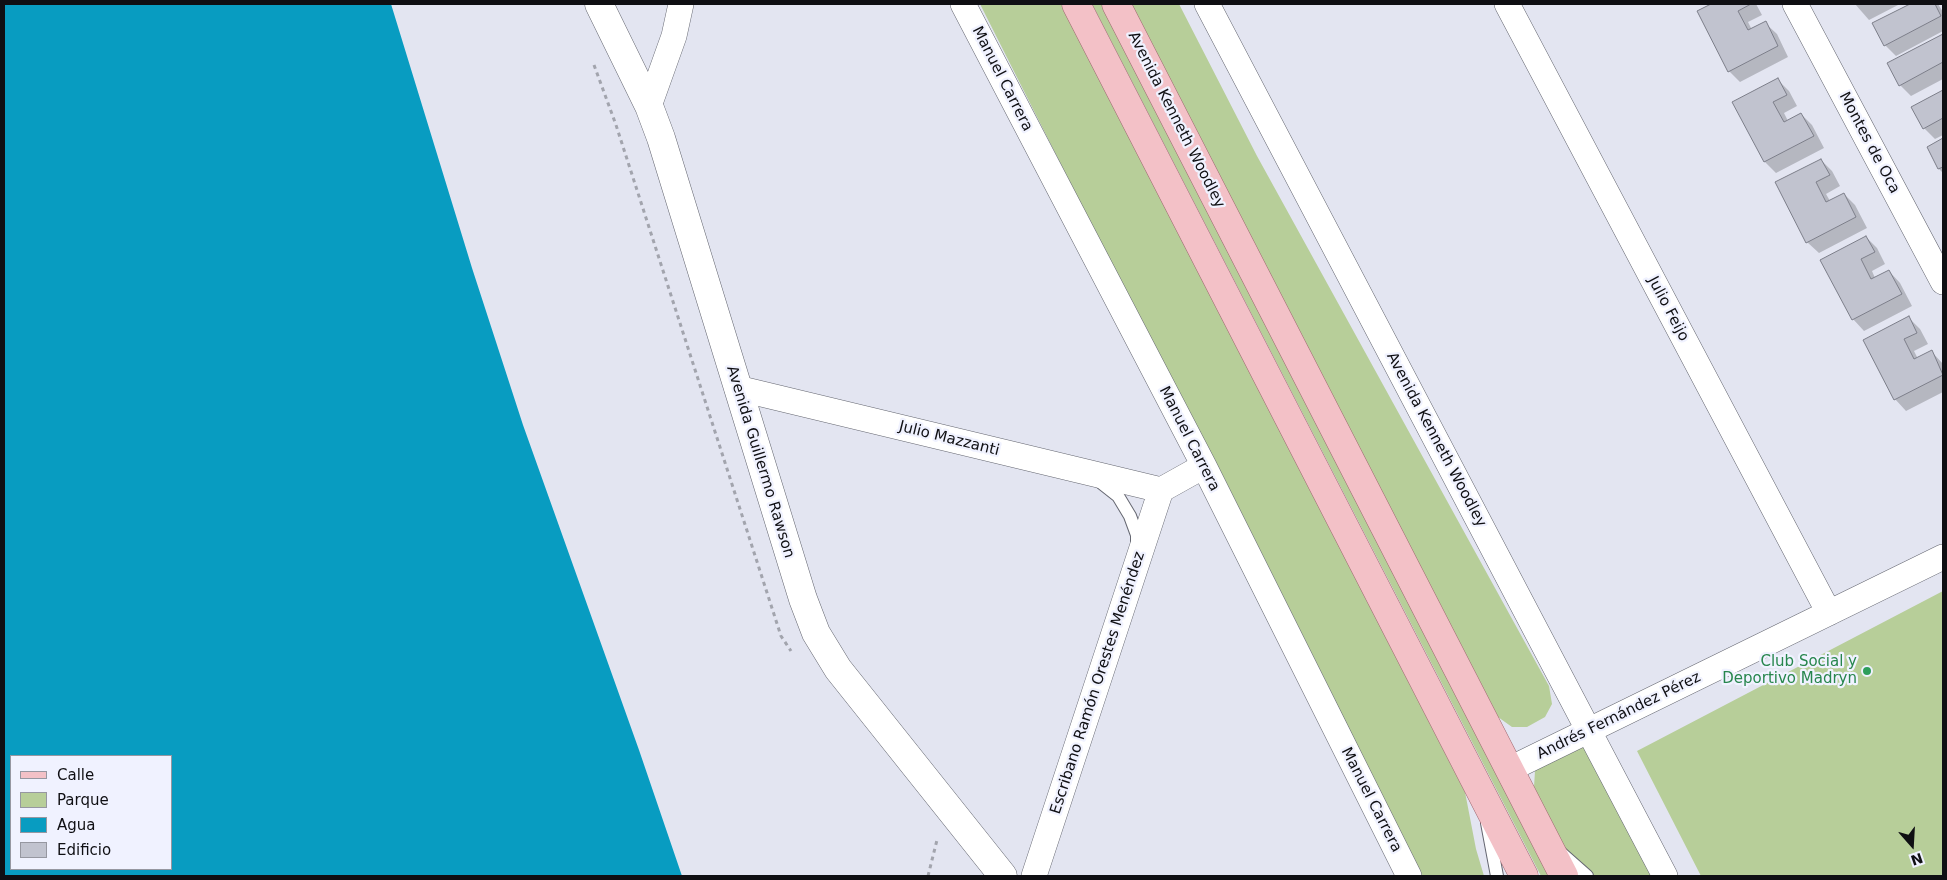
<!DOCTYPE html>
<html>
<head>
<meta charset="utf-8">
<style>
	body { margin:0 }
	#map { position:relative; width:1947px; height:880px; overflow:hidden; background:#e3e5f1; font-family:"DejaVu Sans",sans-serif }
	canvas { display:block }
	.frame { position:absolute; inset:0; border:5px solid #0f0f13; pointer-events:none }
	.legend { position:absolute; left:10px; top:755px; width:162px; height:115px; box-sizing:border-box; background:#f0f2ff; border:1px solid #9697a1; margin:0; padding:6px 9px; list-style:none; font-size:15px; color:#0f0f13 }
	.legend li { display:flex; align-items:center; gap:10px; height:25px }
	.legend b { width:25px; border:1px solid #9697a1 }
	.north { position:absolute; left:1887px; top:820px; width:50px; height:50px; -webkit-text-stroke:4px #f0f2ff; paint-order:stroke; rotate:161deg; font-size:14px; font-weight:700; line-height:20px; text-align:center; color:#0f0f13 }
	.north::after { content:''; display:block; margin:auto; width:18px; height:22px; background:#0f0f13; clip-path:polygon(50% 0,100% 100%,50% 72%,0 100%) }
</style>
</head>
<body>
<div id="map">
<canvas width="1947" height="880"></canvas>
<div class="frame"></div>
<ul class="legend">
<li><b style="height:6px;background:#f3c1c7"></b>Calle</li>
<li><b style="height:14px;background:#b7ce99"></b>Parque</li>
<li><b style="height:14px;background:#089cc1"></b>Agua</li>
<li><b style="height:14px;background:#c1c3cf"></b>Edificio</li>
</ul>
<div class="north">N</div>
</div>
<script>
const ctx = document.querySelector('canvas').getContext('2d');
ctx.lineJoin = 'round';
function fillPath(path, color) { ctx.fillStyle = color; ctx.fill(path, 'evenodd'); }
const poly = rows => new Path2D(rows.map(r => 'M' + r).join(''));
function strokePath(path, color, width, dash) { ctx.strokeStyle = color; ctx.lineWidth = width; ctx.lineCap = dash ? 'butt' : 'round'; ctx.setLineDash(dash || []); ctx.stroke(path); }
function drawText(font, color, halo, rows, align = 'center') {
  ctx.font = font + ' "DejaVu Sans",sans-serif'; ctx.lineWidth = 4.5; ctx.setLineDash([]); ctx.textBaseline = 'middle'; ctx.strokeStyle = halo; ctx.fillStyle = color; for (const [text, x, y, turn = 0] of rows) {
    ctx.save(); ctx.translate(x, y); ctx.rotate((+turn || 0) * Math.PI / 180); ctx.textAlign = isNaN(turn) ? turn : align; if (halo) ctx.strokeText(text, 0, 0); ctx.fillText(text, 0, 0); ctx.restore();
  }
}
const green = poly([
	[980,4,1061,4,1465,792,1476,849,1484,876,1420,876],
	[1092,4,1103,4,1552,876,1541,876],
	[1130,4,1179,4,1257,156,1549,686,1552,704,1545,717,1527,727,1512,727,1498,717],
	[1943,591,1943,876,1701,876,1637,751],
	[1574,740,1586,747,1653,876,1594,876,1564,848,1534,787,1535,771,1545,756]
]);
const water = poly([
	[4,4,391,4,472,268,523,425,639,750,682,876,4,876],
	[11,756,171,756,171,869,11,869]
]);
const shadow = poly([
	[1714,4,1756,4,1762,15,1748,22,1752,30,1765,23,1777,34,1788,57,1740,82,1729,71,1699,12],
	[1855,4,1900,4,1869,20],
	[1912,4,1938,4,1943,12,1943,31,1896,56,1885,45,1874,24],
	[1943,36,1943,79,1911,96,1900,85,1889,64],
	[1778,80,1789,91,1797,106,1784,113,1788,121,1801,114,1812,125,1824,148,1776,173,1765,162,1734,103],
	[1943,92,1943,135,1935,139,1924,128,1913,107],
	[1943,139,1943,173,1939,169,1928,147],
	[1821,160,1832,171,1840,186,1826,194,1830,201,1844,194,1855,205,1867,228,1819,253,1807,242,1777,183],
	[1866,237,1877,248,1885,264,1872,271,1875,278,1889,271,1900,283,1912,306,1864,331,1853,319,1822,260],
	[1909,318,1920,329,1928,344,1914,351,1918,359,1932,352,1943,364,1943,392,1906,411,1895,399,1865,341]
]);
const building = poly([
	[1711,4,1751,4,1738,11,1748,30,1766,21,1778,46,1728,72,1697,11,1711,4],
	[1910,4,1935,4,1941,16,1884,46,1872,23,1910,4],
	[1943,34,1943,62,1899,86,1887,63,1943,34],
	[1778,78,1787,95,1773,102,1784,122,1801,113,1814,136,1764,162,1732,102,1778,78],
	[1943,90,1943,118,1923,129,1911,107,1943,90],
	[1943,138,1943,167,1938,169,1927,147,1943,138],
	[1821,159,1830,175,1816,182,1826,202,1844,193,1856,217,1806,243,1775,182,1821,159],
	[1866,236,1875,252,1861,259,1871,279,1889,270,1902,294,1852,320,1820,260,1866,236],
	[1909,316,1917,333,1904,339,1914,359,1932,350,1943,375,1894,400,1863,340,1909,316]
]);
const path = poly([
	[594,65,616,125,781,636,791,651],
	[928,876,937,840]
]);
const service = poly([
	[1099,481,1118,496,1130,516,1137,535,1137,544],
	[1487,823,1497,876],
	[1561,853,1587,876]
]);
const minor = poly([
	[963,4,1204,466,1409,876],
	[1207,4,1665,876],
	[1507,4,1829,613],
	[1795,4,1943,282],
	[649,106,674,36,681,4],
	[737,388,1161,490],
	[1161,490,1204,466],
	[1510,769,1943,557],
	[1034,876,1161,490]
]);
const tertiary = poly([
	[599,4,649,106,661,138,803,599,816,633,838,669,1003,876]
]);
const primary = poly([
	[1076,4,1524,876],
	[1116,4,1564,876]
]);
const markers = [
	[1867,671,5,"#2e9e5b"]
];
const streetNames = [
	["Manuel Carrera",1002,79,63],
	["Avenida Kenneth Woodley",1176,120,63],
	["Montes de Oca",1869,143,62],
	["Julio Feijo",1668,309,62],
	["Julio Mazzanti",949,439,14],
	["Manuel Carrera",1189,439,63],
	["Avenida Kenneth Woodley",1436,440,62],
	["Avenida Guillermo Rawson",760,462,73],
	["Escribano Ramón Orestes Menéndez",1098,683,-72],
	["Andrés Fernández Pérez",1619,716,-26],
	["Manuel Carrera",1371,800,63]
];
const leisureNames = [
	["Club Social y",1857,662],
	["Deportivo Madryn",1857,679]
];
fillPath(green, '#b7ce99');
fillPath(water, '#089cc1');
fillPath(shadow, '#0003');
fillPath(building, '#c1c3cf');
strokePath(building, '#7c7e89', 1);
strokePath(service, '#656771', 14);
strokePath(minor, '#656771', 26);
strokePath(tertiary, '#656771', 29);
strokePath(primary, '#9e6870', 29);
strokePath(path, '#a2a4ad', 3, [4, 4]);
strokePath(service, '#fff', 12);
strokePath(minor, '#fff', 25);
strokePath(tertiary, '#fff', 28);
strokePath(primary, '#f3c1c7', 28);
for (const [x, y, r, color] of markers) { const dot = new Path2D(); dot.arc(x, y, r, 0, 2 * Math.PI); ctx.fillStyle = color; ctx.fill(dot); strokePath(dot, '#f0f2ff', 2); }
drawText('15px', '#0f0f13', '#f0f2ff', streetNames);
drawText('15px', '#27864d', '#f0f2ff', leisureNames, 'right');
</script>
</body>
</html>
